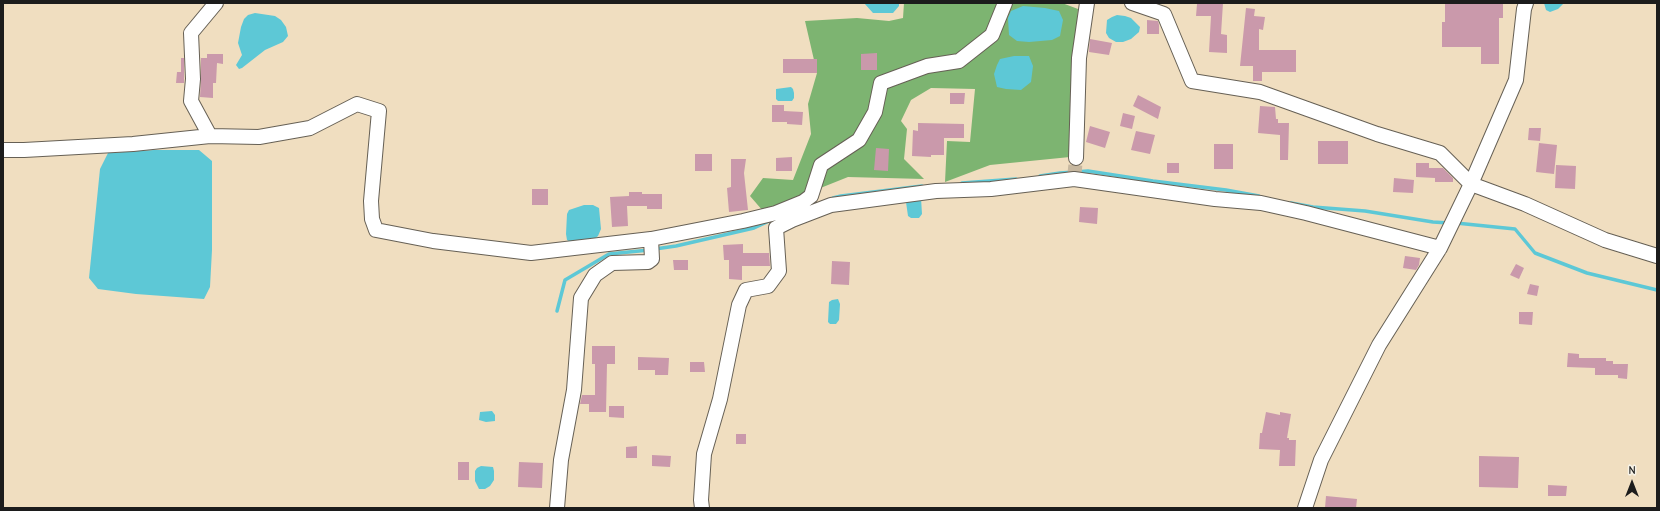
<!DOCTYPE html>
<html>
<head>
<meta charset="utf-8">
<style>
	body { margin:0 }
	#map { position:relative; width:1660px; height:511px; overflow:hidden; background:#f0dec0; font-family:"Comic Neue",sans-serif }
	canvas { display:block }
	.frame { position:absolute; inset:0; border:4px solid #1c1c1c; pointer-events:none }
	.north { position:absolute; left:1612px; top:463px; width:40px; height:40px; -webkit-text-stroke:3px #f7f3e8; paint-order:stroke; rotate:0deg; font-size:11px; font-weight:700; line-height:16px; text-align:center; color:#1c1c1c }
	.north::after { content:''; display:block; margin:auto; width:14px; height:18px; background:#1c1c1c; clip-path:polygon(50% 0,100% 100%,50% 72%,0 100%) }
</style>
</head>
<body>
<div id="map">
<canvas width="1660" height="511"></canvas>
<div class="frame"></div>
<div class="north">N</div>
</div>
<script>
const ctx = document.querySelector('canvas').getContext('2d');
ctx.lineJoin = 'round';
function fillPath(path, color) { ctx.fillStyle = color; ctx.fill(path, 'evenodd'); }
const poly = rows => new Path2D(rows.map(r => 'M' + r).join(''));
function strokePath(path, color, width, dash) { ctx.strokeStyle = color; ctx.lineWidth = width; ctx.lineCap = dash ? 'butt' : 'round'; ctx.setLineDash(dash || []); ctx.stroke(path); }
const forest = poly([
	[904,3,1062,3,1078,9,1070,157,990,165,945,182,947,141,970,142,975,89,931,88,911,100,901,121,907,129,904,159,924,179,848,177,763,211,750,196,763,178,793,180,811,134,808,104,817,73,805,21,857,18,889,21,903,18]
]);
const water = poly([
	[864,3,899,3,899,6,893,13,873,13],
	[1544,3,1564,3,1558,9,1550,12,1546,10],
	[1023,6,1045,8,1059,11,1063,20,1060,36,1052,40,1029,42,1017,41,1009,35,1008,18,1011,11],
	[255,13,275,16,281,20,286,27,288,36,283,42,265,50,242,68,239,69,236,65,242,55,238,43,241,27,244,19,248,15],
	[1117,15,1125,16,1131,18,1140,27,1139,32,1131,39,1123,42,1116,42,1109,38,1106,33,1107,20,1112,17],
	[1014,56,1029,56,1033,66,1031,82,1021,90,1006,89,997,87,994,74,997,65,1000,59],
	[791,87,793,89,794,93,794,98,792,101,778,101,776,99,776,89],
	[154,150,199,150,212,161,212,250,210,287,204,299,136,294,98,289,89,278,100,169,108,153],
	[908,198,921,198,922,214,919,218,911,218,908,216,906,202],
	[584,205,593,205,599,208,601,229,598,236,593,240,572,243,567,240,566,234,567,214,569,210],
	[838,299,840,304,839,320,836,324,830,324,828,322,829,302,832,300],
	[492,411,495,415,495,421,486,422,479,420,480,412],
	[481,466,493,467,494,471,494,480,490,486,485,489,479,489,475,481,475,471,477,468]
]);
const stream = poly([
	[1040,176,1060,173,1088,171,1153,181,1226,190,1259,196],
	[962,183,1016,179],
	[833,198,841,196,922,186],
	[1291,203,1313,207,1365,211,1433,222,1449,223],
	[1456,223,1515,229,1535,253,1587,273,1657,290],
	[655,249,676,246,754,228,769,221],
	[557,311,565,280,609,254,649,250]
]);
const building = poly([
	[1223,3,1221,34,1227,35,1227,53,1209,52,1211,16,1196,16,1197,4],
	[1445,3,1503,3,1503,18,1499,18,1499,64,1481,64,1481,47,1442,47,1442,22,1445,22],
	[1246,8,1255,9,1254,16,1265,17,1263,30,1259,29,1259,50,1296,50,1296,72,1262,72,1262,81,1253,81,1253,66,1240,66],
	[1147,20,1158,21,1159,25,1159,34,1147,34],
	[1090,39,1112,43,1109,55,1089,52],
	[877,53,877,70,861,70,861,54],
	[207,54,223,54,223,64,217,63,216,83,213,83,213,98,200,97,201,79,201,58,207,58],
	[181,58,184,58,184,83,176,83,177,72,181,72],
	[783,59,817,59,817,73,783,73],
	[950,93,965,93,964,104,950,104],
	[1138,95,1161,107,1158,119,1133,106],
	[772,105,784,105,784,111,803,112,802,125,787,124,787,122,772,122],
	[1260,106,1275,107,1276,119,1278,119,1278,123,1289,123,1288,160,1280,160,1280,135,1258,133],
	[1123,113,1135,116,1132,129,1120,126],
	[918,123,964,124,964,138,944,138,944,155,931,155,931,157,912,156,913,130,918,131],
	[1090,126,1110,132,1105,148,1086,142],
	[1529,128,1541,128,1540,141,1528,140],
	[1136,131,1155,135,1150,154,1131,150],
	[1318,141,1348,141,1348,164,1318,164],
	[1539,143,1557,145,1554,174,1536,172],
	[1214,144,1233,144,1233,169,1214,169],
	[876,148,889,149,888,171,874,170],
	[695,154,712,154,712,171,695,171],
	[792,157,792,171,776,171,776,158],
	[731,159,746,159,744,173,748,210,729,212,727,188,731,187],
	[1167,163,1179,163,1179,173,1167,173],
	[1416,163,1429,163,1429,168,1443,168,1453,178,1453,182,1435,182,1435,178,1416,177],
	[1556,165,1576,166,1575,189,1555,188],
	[1394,178,1414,180,1413,193,1393,192],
	[532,189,548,189,548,205,532,205],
	[629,192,642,192,642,194,662,194,662,209,647,209,647,206,627,206,628,226,612,227,610,197,629,196],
	[1080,207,1098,208,1097,224,1079,222],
	[743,244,743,253,769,253,770,266,742,266,742,280,729,279,729,260,724,260,723,245],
	[1405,256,1420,258,1419,265,1416,270,1403,268],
	[673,260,688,260,688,270,674,270],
	[832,261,850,262,849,285,831,284],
	[1516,264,1524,268,1519,279,1510,275],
	[1530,284,1539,286,1537,296,1527,294],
	[1519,312,1533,312,1532,325,1519,324],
	[592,346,615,346,615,364,607,364,606,412,589,412,589,404,580,404,582,395,595,395,595,364,592,364],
	[1568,353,1579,354,1579,358,1606,358,1606,361,1613,361,1613,364,1628,364,1627,379,1618,378,1618,375,1595,375,1595,368,1567,367],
	[638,357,669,358,668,375,655,375,655,370,638,370],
	[690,362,704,362,705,372,690,372],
	[609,406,624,406,624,418,609,417],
	[1266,412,1280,415,1280,412,1291,414,1287,438,1289,438,1289,440,1296,440,1295,466,1279,466,1280,450,1259,449,1260,433,1262,433],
	[736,434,746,434,746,444,736,444],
	[637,446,637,458,626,458,626,447],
	[652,455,671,456,670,467,652,466],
	[1479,456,1519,457,1518,488,1479,487],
	[458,462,469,462,469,480,458,480],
	[519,462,543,463,542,488,518,487],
	[1548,485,1567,486,1566,496,1548,496],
	[1326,496,1357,499,1356,508,1325,508]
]);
const minorTunnel = poly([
	[1074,179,1076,158]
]);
const minor = poly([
	[1132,3,1164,14,1192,81,1260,92,1377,134,1440,153,1471,184,1525,204,1605,240,1657,256],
	[210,136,191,101,193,79,191,33,216,3],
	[3,150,24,150,133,144,210,136,259,137,310,128,357,104,379,111,371,201,372,219,376,230,433,241,531,253,651,239,743,221,776,213,803,202,811,196,821,165,859,140,875,112,881,83,927,66,959,61,992,35,1005,3],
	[1076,158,1079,58,1087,3],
	[557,508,561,460,574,390,581,298,595,275,612,263,648,262,652,259,651,239],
	[702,508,701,500,704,454,720,399,739,305,746,290,768,286,779,271,776,228,792,220,831,205,936,191,991,189,1074,179,1215,199,1261,203,1306,213,1440,248],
	[1305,508,1321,460,1379,345,1440,248,1471,184,1516,80,1524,9,1526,3]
]);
fillPath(forest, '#7db471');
fillPath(water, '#5dc8d6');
strokePath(stream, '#5dc8d6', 3.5);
fillPath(building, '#ca99ab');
strokePath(minorTunnel, '#c6b79f', 14, [14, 7]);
strokePath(minor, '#666055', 16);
strokePath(minor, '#fff', 14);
</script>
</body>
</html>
